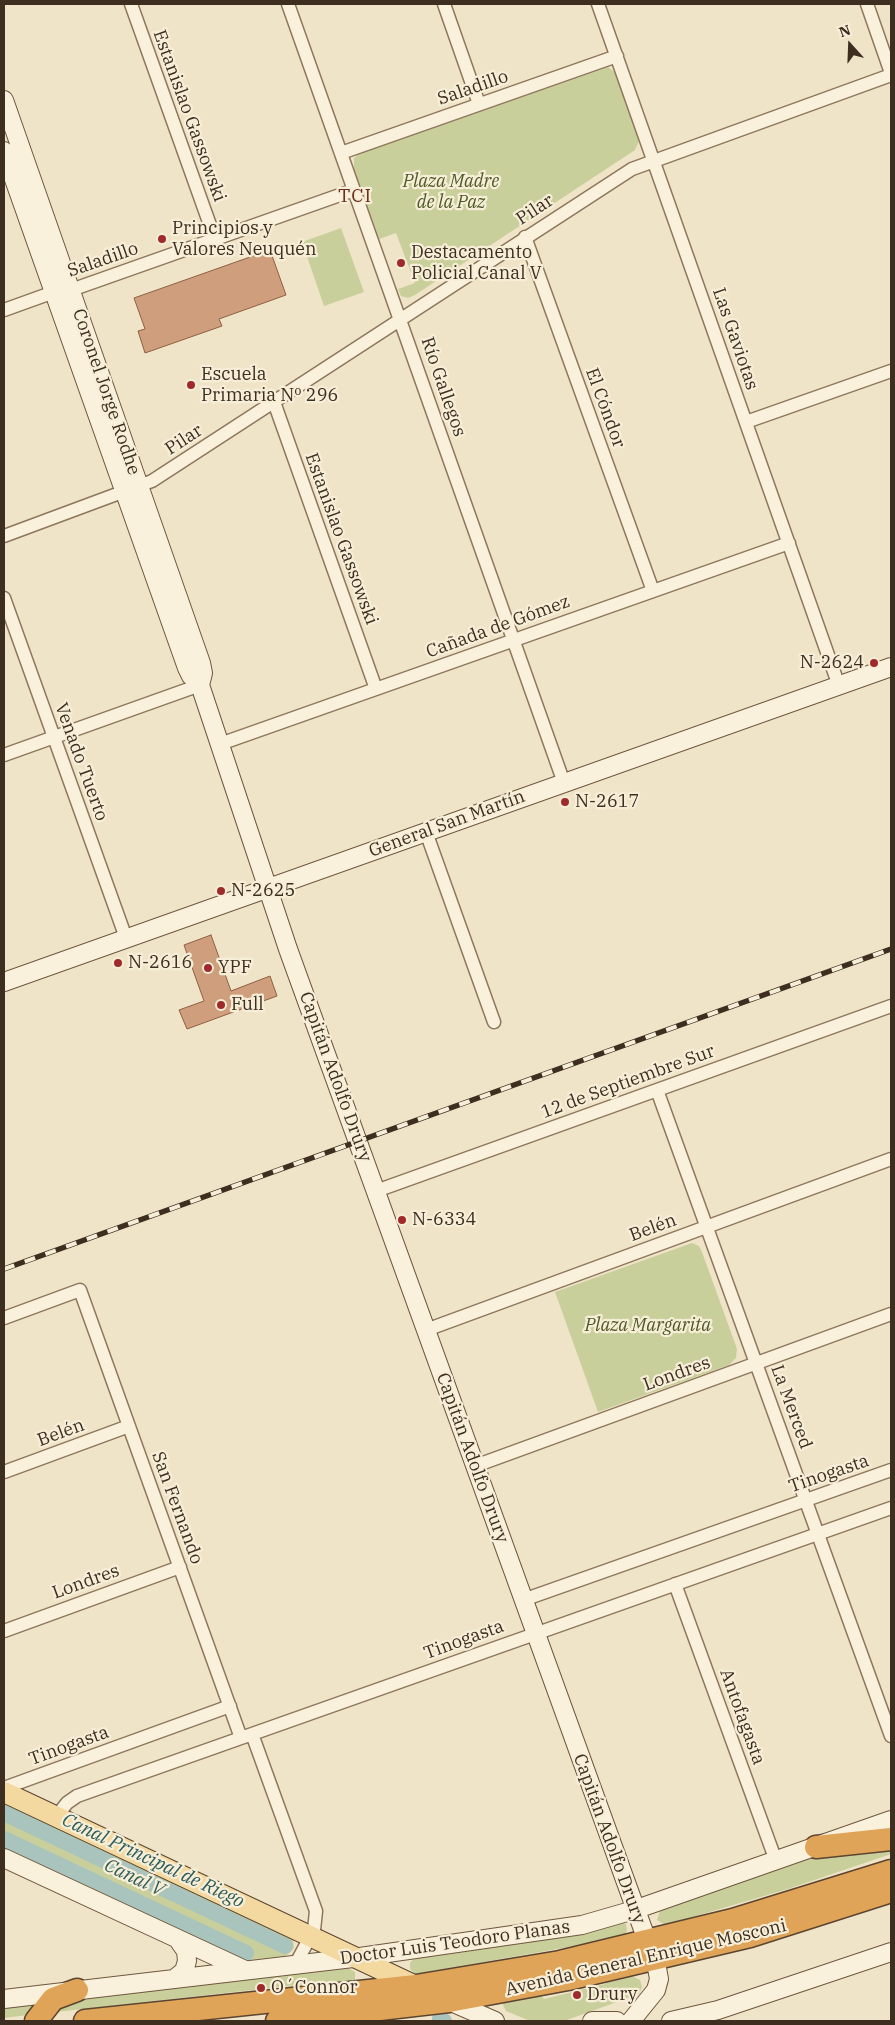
<!DOCTYPE html>
<html>
<head>
<meta charset="utf-8">
<style>
	body { margin:0 }
	#map { position:relative; width:895px; height:2025px; overflow:hidden; background:#f0e4c8; font-family:"IBM Plex Serif",serif }
	canvas { display:block }
	.frame { position:absolute; inset:0; border:5px solid #3d2e20; pointer-events:none }
	.north { position:absolute; left:825px; top:20px; width:50px; height:50px; -webkit-text-stroke:4px #f7eed8; paint-order:stroke; rotate:340deg; font-size:14px; font-weight:700; line-height:20px; text-align:center; color:#3d2e20 }
	.north::after { content:''; display:block; margin:auto; width:18px; height:22px; background:#3d2e20; clip-path:polygon(50% 0,100% 100%,50% 72%,0 100%) }
</style>
</head>
<body>
<div id="map">
<canvas width="895" height="2025"></canvas>
<div class="frame"></div>
<div class="north">N</div>
</div>
<script>
const ctx = document.querySelector('canvas').getContext('2d');
ctx.lineJoin = 'round';
function fillPath(path, color) { ctx.fillStyle = color; ctx.fill(path, 'evenodd'); }
const poly = rows => new Path2D(rows.map(r => 'M' + r).join(''));
function strokePath(path, color, width, dash) { ctx.strokeStyle = color; ctx.lineWidth = width; ctx.lineCap = dash ? 'butt' : 'round'; ctx.setLineDash(dash || []); ctx.stroke(path); }
function drawText(font, color, halo, rows, align = 'center') {
  ctx.font = font + ' "IBM Plex Serif",serif'; ctx.lineWidth = 4.5; ctx.setLineDash([]); ctx.textBaseline = 'middle'; ctx.strokeStyle = halo; ctx.fillStyle = color; for (const [text, x, y, turn = 0] of rows) {
    ctx.save(); ctx.translate(x, y); ctx.rotate((+turn || 0) * Math.PI / 180); ctx.textAlign = isNaN(turn) ? turn : align; if (halo) ctx.strokeText(text, 0, 0); ctx.fillText(text, 0, 0); ctx.restore();
  }
}
const green = poly([
	[608,67,616,73,640,139,635,150,415,295,408,298,401,296,398,289,415,283,396,233,379,239,354,169,354,158,359,154],
	[341,228,364,292,324,306,302,242],
	[692,1243,699,1246,702,1252,737,1349,736,1358,729,1365,598,1412,555,1292],
	[4,1799,293,1938,294,1948,286,1956,248,1960,236,1958,4,1848],
	[891,1848,891,1854,788,1889,665,1925,657,1920,660,1910,816,1855],
	[622,1922,626,1924,627,1930,625,1935,620,1938,420,1973,414,1973,410,1969,410,1963,414,1958],
	[345,1966,355,1972,355,1982,315,1990,306,1984,56,2012,61,2000],
	[630,1975,640,1980,642,1987,639,1994,564,2021,530,2021,506,2011,503,2005,504,2001,538,1992,544,1999,605,1984,609,1979],
	[36,2003,28,2015,4,2018,4,2006]
]);
const canal = poly([
	[4,1813,285,1946],
	[4,1839,246,1953],
	[440,2019,444,2021]
]);
const building = poly([
	[270,250,286,295,219,319,222,326,145,353,138,331,145,329,134,298,270,250],
	[211,935,231,991,270,976,277,996,187,1029,179,1010,204,1001,184,945,211,935]
]);
const street = poly([
	[131,4,215,239],
	[288,4,564,783],
	[444,4,479,104],
	[598,4,839,686],
	[867,4,891,73],
	[341,153,617,56],
	[525,237,653,591],
	[4,310,54,292,71,290,354,190],
	[274,402,376,689],
	[746,422,891,371],
	[4,536,152,481,632,169,891,75],
	[4,598,126,938],
	[220,744,789,543],
	[4,755,200,685],
	[426,832,494,1022],
	[657,1090,891,1736],
	[376,1191,891,1006],
	[4,1318,80,1290,241,1738],
	[426,1330,891,1159],
	[475,1466,891,1314],
	[4,1472,129,1426],
	[675,1584,776,1861],
	[523,1600,891,1470],
	[4,1631,180,1567],
	[252,1734,316,1911,314,1930,295,1965],
	[4,1788,230,1706],
	[56,1817,67,1803,77,1796,891,1508]
]);
const secondary = poly([
	[4,100,201,663,203,673,200,685],
	[4,151,187,668,191,676,200,685,288,949,657,1968,659,1979,656,1990,631,2021],
	[4,982,891,667],
	[4,1858,245,1970],
	[174,1979,184,1971,187,1961,186,1951,179,1941],
	[4,1999,353,1958,582,1925,634,1910,891,1820],
	[449,2001,495,2021],
	[592,2021,617,2021],
	[671,2021,718,2010,891,1952]
]);
const primary = poly([
	[4,1792,420,1988]
]);
const highway = poly([
	[816,1847,891,1839],
	[36,2021,53,1999,77,1990],
	[85,2021,416,1986,560,1962,733,1920,891,1871],
	[277,2021,449,2001,568,1979,750,1936,891,1891]
]);
const rail = poly([
	[4,1269,891,949]
]);
const markers = [
	[162,239,5,"#9e2a2b"],
	[401,263,5,"#9e2a2b"],
	[191,385,5,"#9e2a2b"],
	[874,663,5,"#9e2a2b"],
	[565,802,5,"#9e2a2b"],
	[221,891,5,"#9e2a2b"],
	[118,963,5,"#9e2a2b"],
	[208,968,5,"#9e2a2b"],
	[221,1005,5,"#9e2a2b"],
	[402,1220,5,"#9e2a2b"],
	[261,1988,5,"#9e2a2b"],
	[577,1995,5,"#9e2a2b"]
];
const streetNames = [
	["Saladillo",473,88,-19],
	["Estanislao Gassowski",189,116,70],
	["Pilar",535,210,-33],
	["Saladillo",103,260,-19],
	["Las Gaviotas",735,339,71],
	["Río Gallegos",443,387,71],
	["Coronel Jorge Rodhe",106,392,71],
	["El Cóndor",605,408,70],
	["Pilar",184,440,-33],
	["Estanislao Gassowski",341,539,70],
	["Cañada de Gómez",498,627,-20],
	["Venado Tuerto",81,762,70],
	["General San Martín",447,824,-20],
	["Capitán Adolfo Drury",335,1077,70],
	["12 de Septiembre Sur",628,1082,-20],
	["Belén",653,1228,-20],
	["Londres",677,1374,-20],
	["La Merced",791,1407,70],
	["Belén",61,1433,-20],
	["Capitán Adolfo Drury",472,1458,70],
	["Tinogasta",829,1474,-19],
	["San Fernando",177,1508,70],
	["Londres",86,1582,-20],
	["Tinogasta",464,1640,-20],
	["Antofagasta",742,1717,70],
	["Tinogasta",69,1746,-20],
	["Capitán Adolfo Drury",609,1839,70],
	["Doctor Luis Teodoro Planas",455,1943,-8],
	["Avenida General Enrique Mosconi",646,1958,-13]
];
const parkNames = [
	["Plaza Madre",451,182],
	["de la Paz",451,203],
	["Plaza Margarita",648,1326]
];
const poiNames = [
	["Principios y",172,229],
	["Valores Neuquén",172,250],
	["Destacamento",411,253],
	["Policial Canal V",411,274],
	["Escuela",201,375],
	["Primaria Nº 296",201,396],
	["N-2624",864,663,"right"],
	["N-2617",575,802],
	["N-2625",231,891],
	["N-2616",128,963],
	["YPF",218,968],
	["Full",231,1005],
	["N-6334",412,1220],
	["O´Connor",271,1988],
	["Drury",587,1995]
];
const neighbourhoodNames = [
	["TCI",355,197]
];
const waterNames = [
	["Canal Principal de Riego",153,1861,25],
	["Canal V",134,1878,25]
];
fillPath(green, '#c9cf9b');
strokePath(canal, '#a9c4bc', 16);
fillPath(building, '#cf9f7d');
strokePath(building, '#8d5f41', 1);
strokePath(street, '#8d765c', 15);
strokePath(secondary, '#6f573f', 20);
strokePath(primary, '#5b4430', 22);
strokePath(highway, '#5b4430', 25);
strokePath(street, '#faf1dc', 12);
strokePath(secondary, '#faf1dc', 18);
strokePath(primary, '#f3d9a0', 20);
strokePath(highway, '#e0a458', 22);
strokePath(rail, '#3d2e20', 5.5);
strokePath(rail, '#f7eed8', 4, [11]);
for (const [x, y, r, color] of markers) { const dot = new Path2D(); dot.arc(x, y, r, 0, 2 * Math.PI); ctx.fillStyle = color; ctx.fill(dot); strokePath(dot, '#f7eed8', 2); }
drawText('18px', '#3d2e20', '#f7eed8', streetNames);
drawText('italic 18px', '#4d5a26', '#f7eed8', parkNames);
drawText('18px', '#3d2e20', '#f7eed8', poiNames, 'left');
ctx.letterSpacing = '1px';
drawText('19px', '#6b2e1e', '#f7eed8', neighbourhoodNames);
ctx.letterSpacing = '0px';
drawText('italic 19px', '#2f5d5a', '#f7eed8', waterNames);
</script>
</body>
</html>
